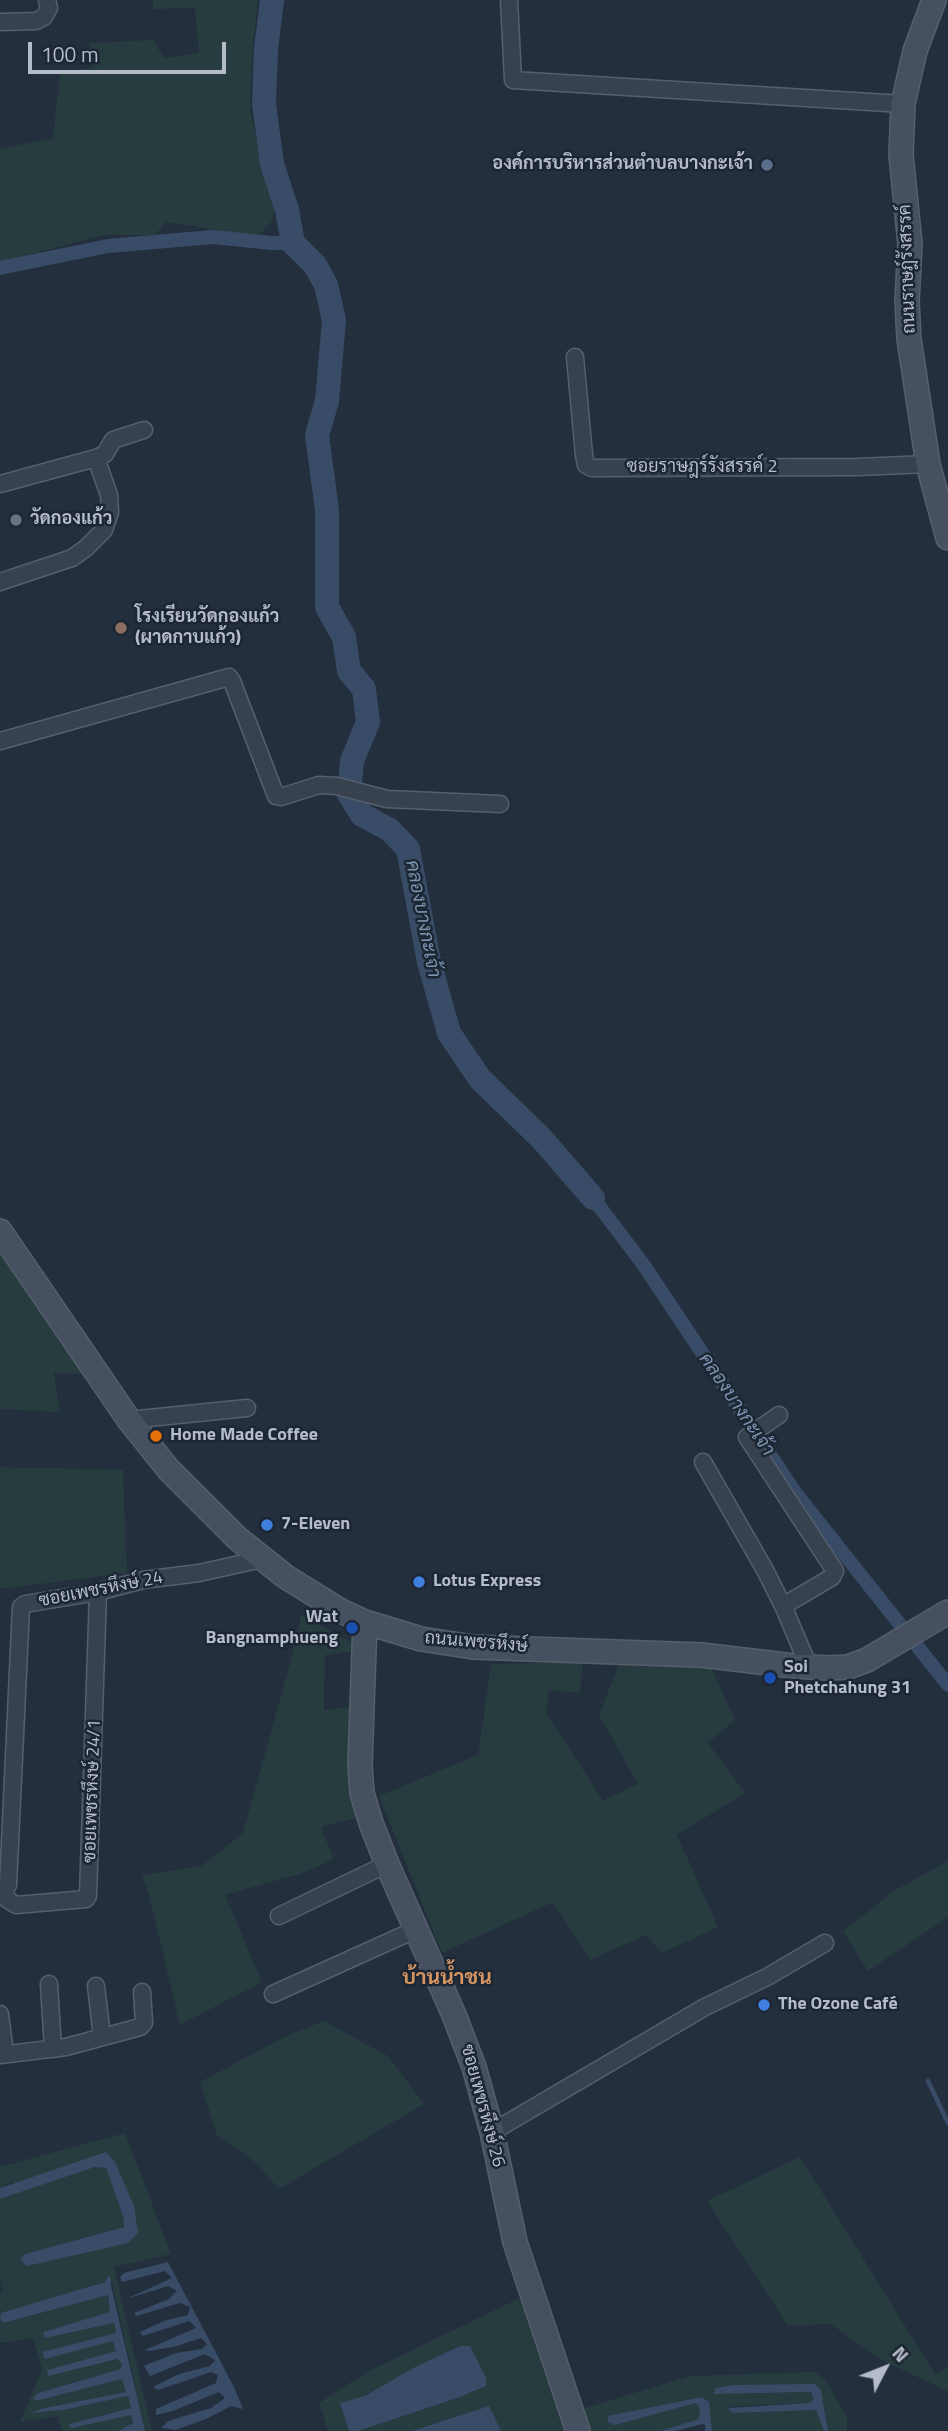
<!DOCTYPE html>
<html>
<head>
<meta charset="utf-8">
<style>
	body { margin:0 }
	#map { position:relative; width:948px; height:2431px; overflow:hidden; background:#242f3e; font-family:"Titillium Web",sans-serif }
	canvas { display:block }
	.north { position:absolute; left:850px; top:2333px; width:70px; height:70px; -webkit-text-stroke:5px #1d2633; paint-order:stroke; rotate:48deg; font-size:19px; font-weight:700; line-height:28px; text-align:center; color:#b4bcc9 }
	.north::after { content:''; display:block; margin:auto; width:24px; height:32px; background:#b4bcc9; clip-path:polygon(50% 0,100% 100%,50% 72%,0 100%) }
	.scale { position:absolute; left:28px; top:42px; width:198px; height:32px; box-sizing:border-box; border:4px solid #b4bcc9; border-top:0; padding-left:9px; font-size:21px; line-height:24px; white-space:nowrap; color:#b4bcc9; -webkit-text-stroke:5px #1d2633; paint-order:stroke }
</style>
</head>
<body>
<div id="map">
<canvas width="948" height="2431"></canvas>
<div class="north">N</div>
<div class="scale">100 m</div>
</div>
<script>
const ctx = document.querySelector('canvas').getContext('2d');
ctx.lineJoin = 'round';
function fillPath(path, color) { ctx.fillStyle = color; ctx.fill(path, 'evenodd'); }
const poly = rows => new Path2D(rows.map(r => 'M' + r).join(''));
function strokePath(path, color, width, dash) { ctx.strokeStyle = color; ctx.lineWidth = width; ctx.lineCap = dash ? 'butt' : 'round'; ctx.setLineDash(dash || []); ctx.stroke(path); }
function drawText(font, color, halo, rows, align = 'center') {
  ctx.font = font + ' "Titillium Web",Sarabun,sans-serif'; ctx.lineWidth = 5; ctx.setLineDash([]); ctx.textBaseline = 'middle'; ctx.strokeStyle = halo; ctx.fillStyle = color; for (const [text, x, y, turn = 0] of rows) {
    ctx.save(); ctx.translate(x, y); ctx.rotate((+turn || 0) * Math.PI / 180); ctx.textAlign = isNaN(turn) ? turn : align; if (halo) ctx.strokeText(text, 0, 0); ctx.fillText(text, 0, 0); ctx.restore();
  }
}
const green = poly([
	[153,0,258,0,252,55,250,109,260,155,276,206,272,221,257,237,166,222,155,235,105,235,0,262,0,148,53,139,60,72,93,68,90,43,153,40,164,58,199,53,195,8,153,9],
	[0,1253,85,1374,54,1373,60,1412,0,1409],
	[0,1467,123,1470,127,1573,0,1589],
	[301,1615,354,1644,351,1652,325,1655,324,1710,352,1707,360,1817,321,1827,334,1859,303,1873,225,1895,262,1982,180,2025,149,1895,142,1875,202,1866,243,1833,292,1656],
	[583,1662,580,1693,549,1690,546,1712,603,1801,638,1784,599,1715,619,1664,711,1667,735,1720,708,1743,745,1793,677,1835,718,1927,662,1953,646,1935,590,1960,553,1902,442,1953,379,1796,478,1755,491,1664],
	[948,1861,948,1917,868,1971,843,1931,894,1891],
	[324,2021,388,2056,424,2104,279,2189,253,2160,217,2135,200,2082,286,2036],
	[125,2133,171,2254,114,2267,152,2431,145,2431,111,2278,108,2276,106,2281,0,2319,4,2323,108,2295,111,2312,44,2332,45,2338,114,2323,116,2333,43,2352,45,2359,113,2340,116,2351,47,2370,48,2375,117,2359,122,2364,121,2370,38,2393,36,2401,123,2378,127,2392,44,2408,34,2412,63,2410,128,2396,131,2408,69,2424,131,2415,133,2423,118,2431,62,2431,58,2416,20,2422,42,2369,33,2338,0,2343,0,2293,3,2291,0,2279,0,2199,95,2167,106,2168,123,2216,124,2227,25,2254,127,2243,115,2162,4,2185,0,2188,0,2167],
	[800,2157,935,2374,948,2367,948,2391,879,2359,831,2324,788,2326,707,2201],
	[526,2295,574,2431,501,2431,489,2406,412,2431,358,2431,460,2397,486,2386,470,2346,460,2346,413,2368,365,2396,340,2403,349,2431,328,2431,319,2403,367,2372],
	[814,2372,826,2380,847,2418,847,2431,828,2431,821,2390,815,2384,714,2394,811,2392,814,2400,809,2403,732,2406,729,2409,732,2413,816,2410,825,2431,712,2431,709,2402,702,2397,615,2425,696,2403,700,2408,699,2419,660,2431,584,2431,579,2410,690,2376]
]);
const water = poly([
	[106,2152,115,2162,134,2206,138,2233,128,2243,27,2266,20,2259,25,2254,124,2227,123,2216,106,2168,95,2167,0,2199,0,2188],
	[168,2262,234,2387,243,2409,231,2406,206,2419,176,2430,161,2428,168,2421,211,2408,225,2398,219,2392,173,2411,156,2415,156,2409,216,2383,218,2375,211,2372,158,2390,153,2387,179,2374,210,2366,215,2360,205,2354,150,2376,144,2366,176,2353,202,2349,207,2344,201,2338,177,2346,150,2351,145,2350,196,2328,189,2321,143,2336,140,2332,164,2321,188,2315,190,2307,180,2303,136,2316,134,2313,169,2299,177,2291,168,2286,126,2299,172,2278,165,2271,122,2282,120,2277,124,2273],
	[108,2276,111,2278,111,2286,145,2431,118,2431,133,2423,131,2415,71,2428,69,2424,131,2408,128,2396,63,2410,31,2413,44,2408,126,2392,122,2379,36,2401,33,2398,38,2393,121,2369,122,2364,117,2359,48,2376,47,2370,116,2351,113,2341,45,2359,42,2352,116,2333,114,2323,45,2338,43,2332,110,2312,108,2295,3,2323,0,2319,1,2313,105,2282],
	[460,2346,470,2346,486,2378,486,2386,460,2397,358,2431,349,2431,340,2403,365,2396,413,2368],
	[815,2384,821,2390,828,2431,824,2431,816,2410,732,2413,728,2408,809,2403,814,2400,811,2392,714,2394,716,2388,733,2385],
	[702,2397,709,2402,712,2431,705,2431,705,2425,702,2424,676,2431,660,2431,699,2419,700,2408,696,2403,615,2425,608,2422,608,2416],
	[489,2406,501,2431,412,2431]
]);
const stream = poly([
	[928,2081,948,2123]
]);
const canal = poly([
	[0,268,108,246,213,237,272,243,293,243],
	[593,1198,643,1264,794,1491,948,1685]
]);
const river = poly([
	[272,0,266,49,264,104,272,164,287,210,293,243,315,265,326,285,334,320,327,401,317,435,327,510,327,607,344,637,349,671,364,689,368,722,352,761,349,794,362,815,390,830,408,849,429,962,449,1033,480,1079,541,1138,593,1198]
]);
const street = poly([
	[509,0,513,80,903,104],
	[0,22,36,21,44,17,49,8,47,0],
	[575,357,584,455,586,465,592,468,858,467,928,464],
	[0,484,96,458,105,454,113,440,144,430],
	[0,582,72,558,86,548,104,530,110,512,109,495,96,458],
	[0,741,229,677,232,681,276,796,281,797,319,785,337,786,387,799,500,804],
	[779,1415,747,1437,835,1571,832,1577,827,1580,783,1606],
	[129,1420,247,1408],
	[703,1462,765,1570,784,1608,809,1667],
	[5,1892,8,1900,16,1905,86,1899,88,1896,98,1592],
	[0,1896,8,1885,21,1607,25,1604,98,1592,143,1580,199,1573,262,1559],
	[279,1916,387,1864],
	[49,1984,53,2049],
	[96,1986,102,2037],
	[273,1994,417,1929],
	[0,2014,5,2054],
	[0,2055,66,2047,140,2027,144,2023,142,1992],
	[492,2132,705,2007,767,1977,825,1943]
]);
const secondary = poly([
	[934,0,915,51,903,104,901,155,910,244,907,301,909,339,928,464,948,538],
	[0,1231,129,1420,169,1470,237,1538,286,1577,341,1611,365,1622,421,1639,473,1647,701,1655,794,1666,829,1668,848,1667,867,1660,948,1612],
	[365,1622,360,1765,362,1793,371,1823,387,1864,454,2015,474,2067,492,2132,515,2242,578,2431]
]);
const markers = [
	[767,165,7,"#5c6f8a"],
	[16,520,7,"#6b7280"],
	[121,628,7,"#8d6e63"],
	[156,1436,7,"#e8710a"],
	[267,1525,7,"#3f7fe0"],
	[419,1582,7,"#3f7fe0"],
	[352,1628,7,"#1a4fb4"],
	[770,1678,7,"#1a4fb4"],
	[764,2005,7,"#3f7fe0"]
];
const poiNames = [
	["องค์การบริหารส่วนตำบลบางกะเจ้า",753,165,"right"],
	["วัดกองแก้ว",30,520],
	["โรงเรียนวัดกองแก้ว",135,618],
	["(ผาดกาบแก้ว)",135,639],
	["Home Made Coffee",170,1436],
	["7-Eleven",281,1525],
	["Lotus Express",433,1582],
	["Wat",338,1618,"right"],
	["Bangnamphueng",338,1639,"right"],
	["Soi",784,1668],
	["Phetchahung 31",784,1689],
	["The Ozone Café",778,2005]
];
const streetNames = [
	["ถนนราษฎ์รังสรรค์",908,269,-92],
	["ซอยราษฎร์รังสรรค์ 2",702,468],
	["ซอยเพชรหึงษ์ 24",101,1590,-11],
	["ถนนเพชรหึงษ์",476,1643,5],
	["ซอยเพชรหึงษ์ 24/1",93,1791,-88],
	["ซอยเพชรหึงษ์ 26",482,2106,75]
];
const waterNames = [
	["คลองบางกะเจ้า",422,919,79],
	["คลองบางกะเจ้า",736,1405,56]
];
const quarterNames = [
	["บ้านน้ำชน",447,1979]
];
fillPath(green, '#263c3f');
fillPath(water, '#394c67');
strokePath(stream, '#394c67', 4.5);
strokePath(canal, '#394c67', 14);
strokePath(river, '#394c67', 24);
strokePath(street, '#565f6c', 19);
strokePath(secondary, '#565f6c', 26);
strokePath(street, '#38414e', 16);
strokePath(secondary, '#465061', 23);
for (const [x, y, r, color] of markers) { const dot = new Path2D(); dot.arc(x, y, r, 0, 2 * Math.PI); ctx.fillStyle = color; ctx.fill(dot); strokePath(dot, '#1d2633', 2.5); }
drawText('bold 18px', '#b4bcc9', '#1d2633', poiNames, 'left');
drawText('18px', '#b4bcc9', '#1d2633', streetNames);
drawText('italic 19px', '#7c92b1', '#1d2633', waterNames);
drawText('bold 21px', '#d59563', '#1d2633', quarterNames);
</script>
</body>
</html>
